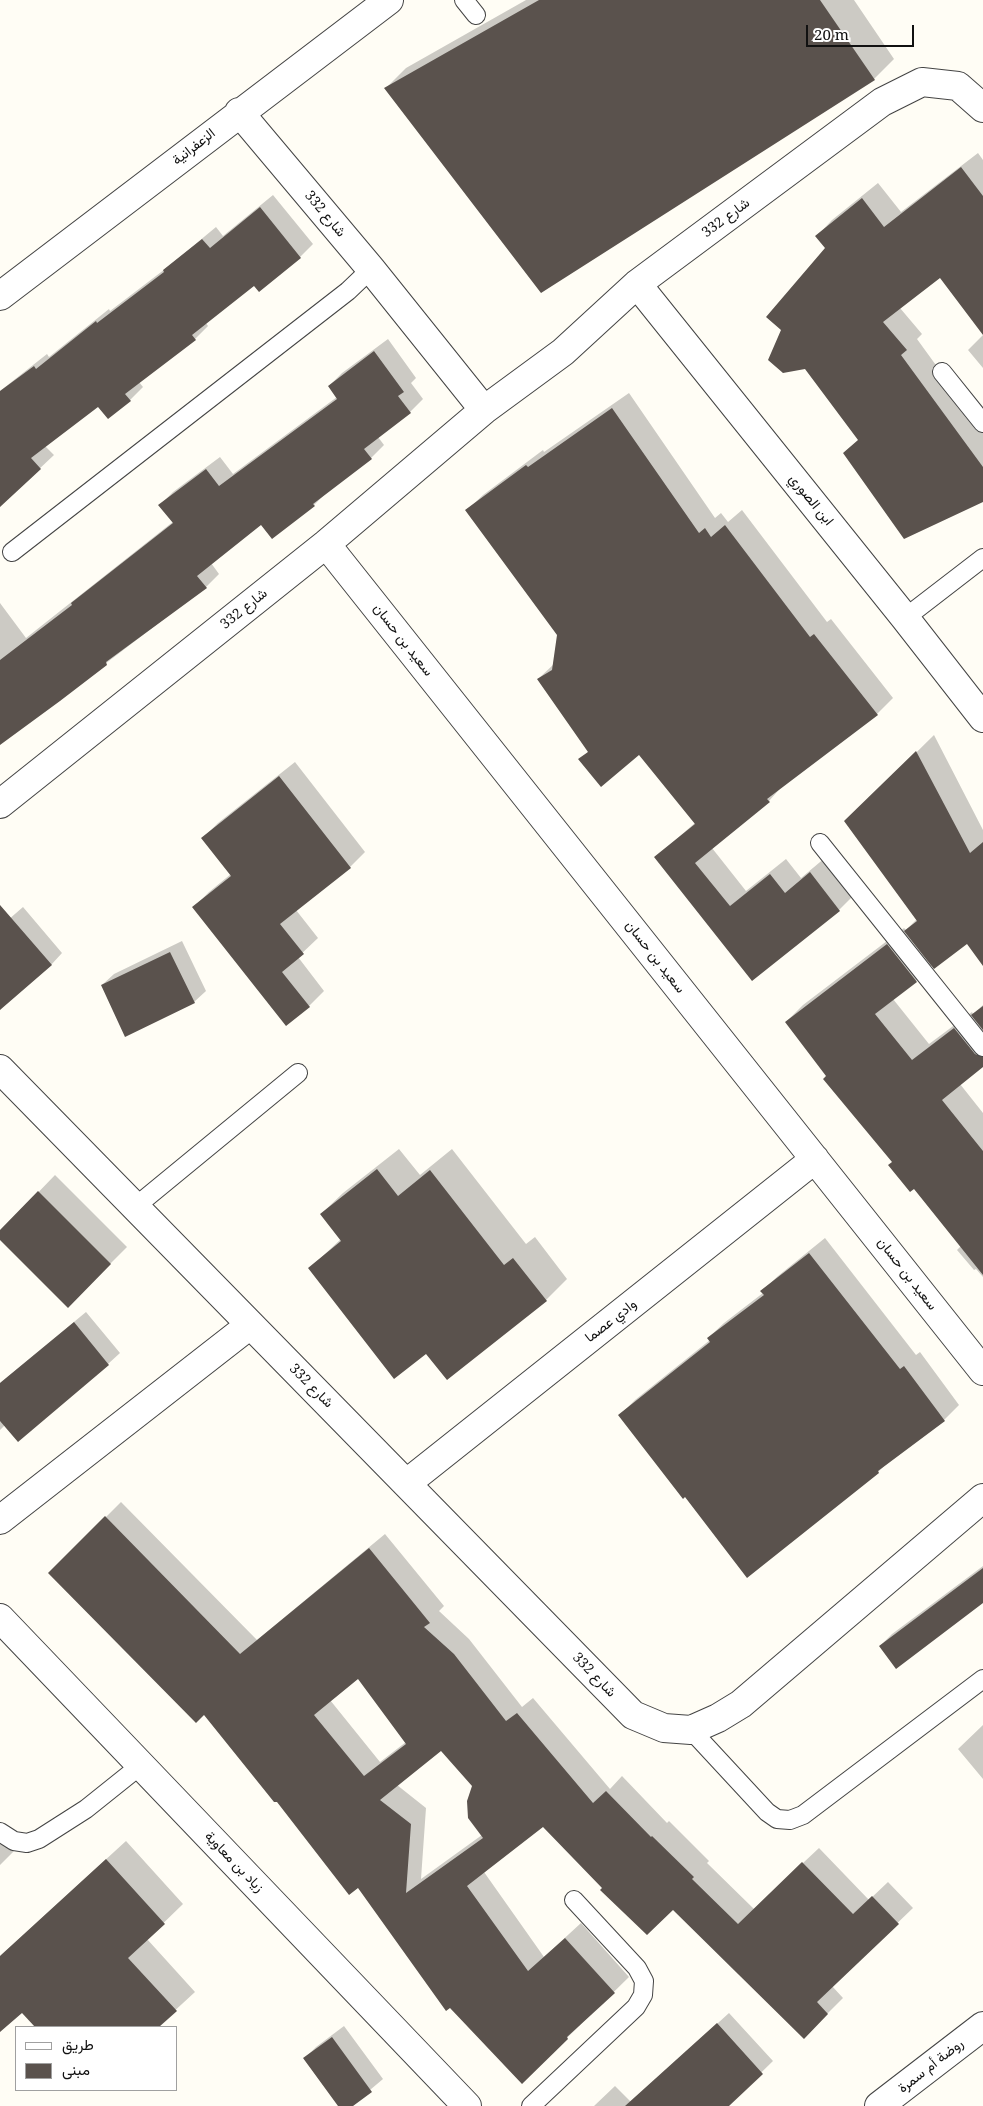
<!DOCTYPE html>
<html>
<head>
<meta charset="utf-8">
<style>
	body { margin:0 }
	#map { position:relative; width:983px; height:2106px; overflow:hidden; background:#fffdf5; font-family:"Noto Serif",Vazirmatn,serif }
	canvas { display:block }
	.legend { position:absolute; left:15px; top:2026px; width:162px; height:65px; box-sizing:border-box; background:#fff; border:1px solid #a0a0a0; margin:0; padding:6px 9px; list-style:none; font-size:15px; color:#111 }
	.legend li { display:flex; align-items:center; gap:10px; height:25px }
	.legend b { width:25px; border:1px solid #a0a0a0 }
	.scale { position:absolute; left:806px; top:25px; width:108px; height:22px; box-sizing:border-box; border:2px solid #111; border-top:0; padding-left:6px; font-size:15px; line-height:18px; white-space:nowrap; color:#111; -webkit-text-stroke:4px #fff; paint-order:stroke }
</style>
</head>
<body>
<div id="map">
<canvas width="983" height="2106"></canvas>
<ul class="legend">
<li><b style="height:6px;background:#fff"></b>طريق</li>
<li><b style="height:14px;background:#5a524d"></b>مبنى</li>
</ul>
<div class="scale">20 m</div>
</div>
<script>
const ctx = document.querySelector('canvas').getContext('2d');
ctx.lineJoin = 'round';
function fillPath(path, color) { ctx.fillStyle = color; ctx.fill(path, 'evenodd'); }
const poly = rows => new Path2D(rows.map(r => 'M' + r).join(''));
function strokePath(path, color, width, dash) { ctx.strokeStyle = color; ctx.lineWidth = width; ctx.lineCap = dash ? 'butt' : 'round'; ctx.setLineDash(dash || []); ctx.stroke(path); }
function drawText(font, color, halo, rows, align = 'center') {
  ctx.font = font + ' "Noto Serif",Vazirmatn,serif'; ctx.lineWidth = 5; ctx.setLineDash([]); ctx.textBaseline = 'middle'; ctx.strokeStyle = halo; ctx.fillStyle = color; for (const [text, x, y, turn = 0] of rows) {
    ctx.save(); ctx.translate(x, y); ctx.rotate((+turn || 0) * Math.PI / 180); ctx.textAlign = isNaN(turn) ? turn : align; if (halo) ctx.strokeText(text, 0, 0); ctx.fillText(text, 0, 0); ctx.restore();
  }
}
const shadow = poly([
	[526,0,854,0,894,59,874,79,386,88,406,68],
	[978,153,983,160,983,333,940,276,900,308,922,334,917,339,983,430,983,501,859,439,827,248,817,236,832,220,878,183,901,212],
	[273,195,313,244,300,257,254,284,206,323,208,326,195,339,139,382,143,387,130,400,99,405,45,446,54,455,0,506,0,391,47,354,49,357,109,309,110,311,169,266,216,227,223,236],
	[983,335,983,368,968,350],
	[388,339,416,378,411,383,423,399,410,412,378,437,384,445,371,458,327,492,314,505,261,523,211,563,219,574,206,587,0,744,0,603,26,638,174,521,160,505,173,492,220,457,233,474,337,397,329,386,342,373],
	[629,393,715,518,721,513,728,522,742,510,827,622,831,619,893,698,877,714,784,784,769,801,712,848,746,891,786,859,801,878,826,857,855,894,839,910,753,979,656,857,696,822,639,753,580,760,589,751,538,679,554,664,558,635,467,510,483,495,543,450,544,452],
	[934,735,983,830,983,964,967,943,932,965,916,981,893,999,929,1044,972,1012,973,1014,983,1005,983,1066,960,1084,983,1113,983,1277,976,1269,974,1270,957,1250,961,1246,786,1022,803,1005,904,928,906,930,917,919,863,805],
	[295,762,365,852,350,867,296,910,318,938,298,957,324,991,309,1006,194,907,209,892,231,874,203,838,218,823],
	[23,907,62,953,51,965,0,995,0,927],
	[182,941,206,991,194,1002,102,985,114,974],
	[399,1149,420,1175,452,1149,526,1244,535,1237,567,1279,546,1300,427,1352,310,1268,341,1239,321,1214,343,1193],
	[55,1175,127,1247,68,1306,0,1238,0,1232],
	[825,1238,916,1355,920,1352,959,1405,944,1420,890,1460,878,1472,685,1496,620,1415,635,1400,710,1340,708,1338,724,1323,763,1293,762,1291,778,1276],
	[86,1312,120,1353,108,1364,5,1425,0,1430,0,1383],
	[121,1502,257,1640,385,1534,444,1606,439,1611,469,1639,522,1707,533,1698,610,1789,622,1776,667,1823,669,1821,709,1861,707,1863,754,1909,819,1848,869,1900,888,1882,913,1908,832,1986,843,1998,804,2037,673,1909,603,1888,543,1825,484,1872,544,1957,581,1923,629,1977,522,2082,358,1887,278,1801,204,1714,50,1573],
	[358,1677,406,1742,380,1762,330,1700],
	[442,1749,474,1786,482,1835,421,1879,426,1808,397,1785],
	[983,1566,983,1601,880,1646,892,1634],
	[983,1725,983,1779,958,1749],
	[0,1835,14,1851,0,1865],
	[126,1841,183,1904,147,1939,195,1992,157,2027,37,2027,22,2012,0,2031,0,1956],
	[729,2013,773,2061,727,2106,594,2106,615,2086,631,2102],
	[344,2026,383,2079,351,2106,339,2106,304,2059,316,2047]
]);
const building = poly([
	[539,0,820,0,875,80,541,293,384,88],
	[961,167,983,196,983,335,940,278,883,322,907,350,901,355,983,467,983,502,904,539,843,453,858,440,805,369,783,373,768,360,781,330,766,317,825,248,815,236,862,198,884,227],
	[260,207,301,258,259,292,254,286,192,335,196,340,125,394,131,401,108,419,98,407,31,458,41,469,0,507,0,391,34,366,36,369,96,321,97,323,164,272,163,270,202,239,210,248],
	[374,351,404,392,398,396,411,413,364,449,372,459,313,504,315,506,272,539,261,525,197,576,207,588,106,662,107,665,60,701,0,745,0,660,72,605,71,603,173,523,158,505,206,469,219,486,337,399,328,386],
	[612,408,699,533,705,528,711,537,725,525,810,637,814,634,878,715,767,799,770,802,695,863,730,906,770,874,785,893,810,872,840,911,752,981,654,857,695,824,639,755,601,787,578,759,588,752,537,679,552,670,557,635,465,510,526,465,528,467],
	[916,751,970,853,983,842,983,966,967,944,934,969,904,931,917,921,844,821],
	[279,776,351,868,280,924,304,954,282,972,310,1007,286,1026,192,907,231,876,201,838],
	[0,905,52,965,0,1010],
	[887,944,917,982,875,1014,912,1060,954,1028,975,1054,983,1057,983,1067,942,1100,983,1151,983,1275,914,1189,910,1192,888,1165,892,1162,823,1079,826,1076,785,1022],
	[170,952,195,1003,125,1037,101,985],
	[983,1006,983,1030,971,1015],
	[377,1169,398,1196,430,1170,504,1265,513,1258,547,1301,447,1380,426,1354,394,1379,308,1268,341,1241,320,1214],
	[38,1191,111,1264,68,1308,0,1240,0,1230],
	[809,1253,900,1369,904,1366,945,1421,878,1471,879,1473,747,1578,685,1497,683,1499,618,1415,710,1342,707,1338,764,1295,760,1291],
	[74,1322,109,1365,18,1442,0,1421,0,1383],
	[105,1516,240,1654,369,1548,430,1623,424,1627,454,1654,506,1721,517,1713,593,1803,606,1791,651,1837,652,1836,694,1877,692,1879,738,1924,802,1862,853,1914,872,1896,899,1924,817,2002,828,2014,804,2039,673,1910,647,1935,600,1890,602,1888,543,1827,467,1886,528,1971,565,1938,615,1993,567,2037,568,2039,522,2084,450,2008,446,2011,358,1888,349,1895,277,1802,274,1802,204,1715,196,1723,48,1573],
	[358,1679,406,1744,364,1776,314,1715],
	[441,1751,472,1786,467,1801,468,1818,483,1838,406,1893,411,1824,380,1800],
	[983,1568,983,1603,896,1669,879,1646],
	[106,1859,165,1924,128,1958,177,2011,159,2027,35,2027,22,2013,0,2032,0,1956],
	[717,2023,763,2074,729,2106,625,2106],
	[332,2037,372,2092,353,2106,338,2106,303,2058]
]);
const service = poly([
	[464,0,476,15],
	[942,372,983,423],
	[12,552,348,291,371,269],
	[905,618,983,558],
	[820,843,983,1047],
	[135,1207,298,1073],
	[691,1730,767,1812,777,1819,790,1820,803,1815,983,1679],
	[0,1832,14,1841,27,1843,39,1839,86,1809,141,1765],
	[531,2106,636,2007,643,1995,644,1981,637,1968,574,1900]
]);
const minor = poly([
	[239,112,371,269,484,410],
	[637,284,905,618,983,718],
	[0,296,389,0],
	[326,544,983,1371],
	[0,804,326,544,484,410,563,352,637,284,882,102,922,82,958,86,983,108],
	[0,1069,633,1715,664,1728,691,1730,718,1718,741,1704,983,1498],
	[407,1483,815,1159],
	[0,1520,250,1325],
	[0,1618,467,2106]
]);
const tertiary = poly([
	[879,2106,983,2026]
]);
const streetNames = [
	["الزعفرانية",194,147,-38],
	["شارع 332",325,214,50],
	["شارع 332",726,218,-37],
	["ابن الصوري",811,500,51],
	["شارع 332",244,609,-39],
	["سعيد بن حسان",403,640,52],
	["سعيد بن حسان",655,957,52],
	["سعيد بن حسان",907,1274,52],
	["وادي عصما",611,1321,-38],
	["شارع 332",311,1386,45],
	["شارع 332",594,1675,46],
	["زياد بن معاوية",234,1862,46],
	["روضة أم سمرة",931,2066,-38]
];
fillPath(shadow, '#0003');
fillPath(building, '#5a524d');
strokePath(service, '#444', 20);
strokePath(minor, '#444', 30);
strokePath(tertiary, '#444', 30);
strokePath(service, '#fff', 18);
strokePath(minor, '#fff', 28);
strokePath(tertiary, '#fff', 28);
drawText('14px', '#111', '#fff', streetNames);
</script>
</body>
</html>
